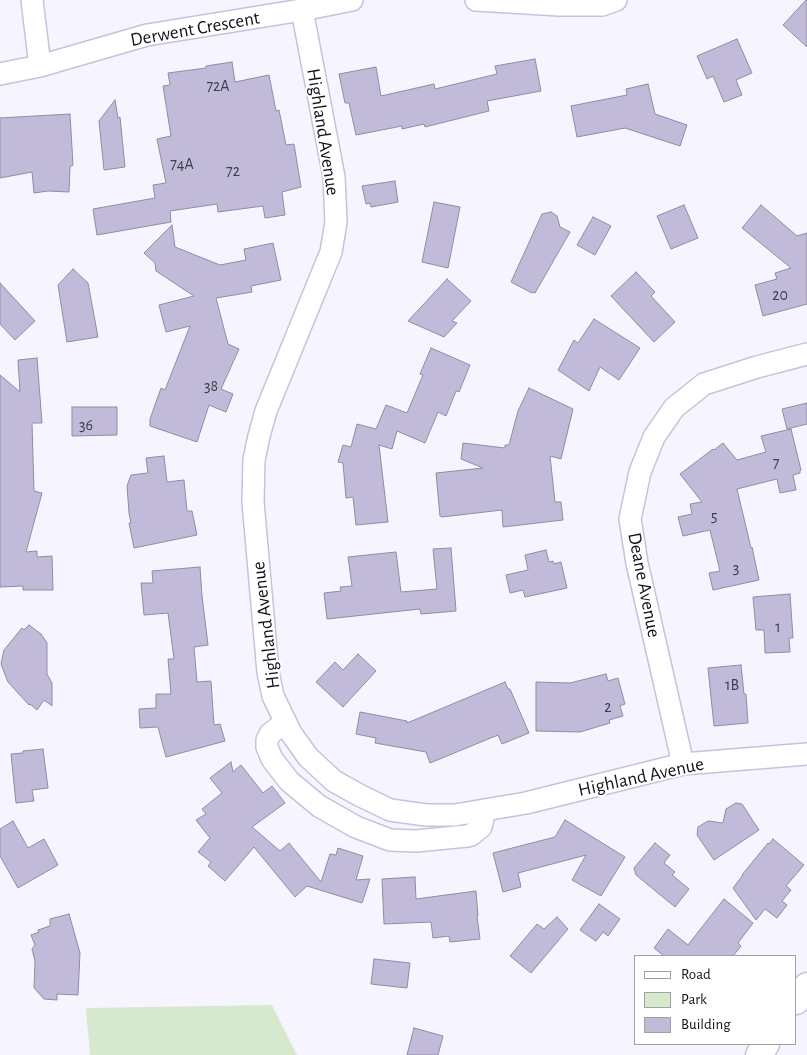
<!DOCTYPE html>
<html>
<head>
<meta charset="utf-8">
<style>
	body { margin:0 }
	#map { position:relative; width:807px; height:1055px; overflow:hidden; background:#f6f4ff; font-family:"Alegreya Sans",sans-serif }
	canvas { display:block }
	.legend { position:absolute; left:634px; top:955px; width:162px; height:90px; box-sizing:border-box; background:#fff; border:1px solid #a1a0a3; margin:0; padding:6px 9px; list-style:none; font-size:15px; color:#13111a }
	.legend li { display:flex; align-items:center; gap:10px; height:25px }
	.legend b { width:25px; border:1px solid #a1a0a3 }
</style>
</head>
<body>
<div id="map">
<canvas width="807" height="1055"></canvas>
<ul class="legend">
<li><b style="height:6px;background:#fff"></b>Road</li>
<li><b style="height:14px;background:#d6e8cd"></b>Park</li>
<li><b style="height:14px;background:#c1bbd9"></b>Building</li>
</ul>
</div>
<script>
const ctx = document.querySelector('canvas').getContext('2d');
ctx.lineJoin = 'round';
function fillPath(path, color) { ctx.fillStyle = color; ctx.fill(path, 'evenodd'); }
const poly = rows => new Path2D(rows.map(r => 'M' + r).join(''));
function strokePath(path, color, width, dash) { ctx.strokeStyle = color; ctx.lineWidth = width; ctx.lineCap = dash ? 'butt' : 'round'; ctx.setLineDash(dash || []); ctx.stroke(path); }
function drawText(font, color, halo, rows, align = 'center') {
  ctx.font = font + ' "Alegreya Sans",sans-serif'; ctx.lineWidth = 4; ctx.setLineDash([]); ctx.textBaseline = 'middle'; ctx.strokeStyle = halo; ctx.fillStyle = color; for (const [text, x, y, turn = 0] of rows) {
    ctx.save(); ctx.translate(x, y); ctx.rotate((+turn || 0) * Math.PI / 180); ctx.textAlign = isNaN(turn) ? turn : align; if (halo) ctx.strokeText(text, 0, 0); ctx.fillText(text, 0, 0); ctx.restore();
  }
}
const green = poly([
	[272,1005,297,1055,90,1055,86,1008]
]);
const building = poly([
	[806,0,807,0,807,47,783,25,806,0],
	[737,39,752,73,736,80,742,95,724,102,713,76,707,79,697,56,737,39],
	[535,59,541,91,487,101,489,111,425,127,424,124,402,129,402,126,356,135,349,103,345,103,339,74,376,67,381,96,434,84,435,89,497,74,495,66,535,59],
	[232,62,235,82,269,75,276,111,279,110,286,145,294,144,301,187,282,192,285,215,265,218,263,206,218,212,217,204,170,211,171,222,97,235,93,209,155,198,153,185,166,183,157,139,171,136,163,86,170,85,168,73,206,68,206,66,232,62],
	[648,84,655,114,687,125,680,146,625,128,577,137,571,106,627,95,626,89,648,84],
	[115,100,118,118,120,117,125,167,104,170,99,121,115,100],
	[70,114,73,165,70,167,69,192,48,191,34,193,32,172,0,178,0,118,70,114],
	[395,181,398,202,371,207,370,203,366,204,362,186,395,181],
	[434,202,460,207,448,268,422,262,434,202],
	[684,205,698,238,671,249,657,216,684,205],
	[761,205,797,236,807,233,807,304,763,316,755,285,777,279,775,273,791,268,742,228,761,205],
	[551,212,557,216,560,227,570,232,535,293,532,292,532,293,511,282,542,214,551,212],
	[593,217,611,226,595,255,577,245,593,217],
	[172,225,175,247,220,265,246,260,244,249,273,243,281,280,251,286,252,292,216,298,228,344,239,349,221,389,233,394,226,412,209,405,197,442,150,426,150,419,161,388,165,390,190,326,166,332,159,305,194,296,156,271,155,263,144,253,172,225],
	[73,269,88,283,98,337,67,342,58,285,73,269],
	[636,272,655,292,651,296,675,322,654,342,611,296,636,272],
	[447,279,471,301,452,321,457,323,444,337,408,321,447,279],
	[0,283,35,321,15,340,0,324,0,283],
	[594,319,640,348,619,380,600,367,589,391,558,370,574,340,578,343,594,319],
	[431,348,470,365,459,392,456,391,446,416,438,412,425,443,397,431,392,449,379,445,388,522,356,525,353,497,346,498,343,463,338,462,343,445,351,447,357,424,376,429,386,405,407,413,423,375,420,374,431,348],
	[37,358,42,423,32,423,34,491,42,493,26,552,37,551,37,557,52,556,53,590,23,590,23,586,0,587,0,375,20,392,18,360,37,358],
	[529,388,573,409,561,459,550,456,555,502,561,502,563,520,503,527,502,510,442,517,440,516,436,473,483,468,461,459,463,443,505,448,505,445,509,445,518,411,529,388],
	[807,403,807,424,787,429,782,409,807,403],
	[72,407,117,407,117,435,72,436,72,407],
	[791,429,801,470,800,471,800,473,793,475,796,490,780,493,777,479,737,489,751,548,752,547,759,580,713,590,709,573,720,571,710,530,683,536,678,517,692,514,690,504,702,502,680,474,713,449,714,450,723,443,737,460,766,452,761,436,791,429],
	[164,456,167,482,184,480,187,511,192,511,197,535,134,548,129,523,131,523,129,513,127,486,131,475,148,473,146,458,164,456],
	[451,548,456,611,421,614,420,609,327,619,324,593,341,591,340,587,352,586,348,557,396,552,401,592,437,589,433,549,451,548],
	[546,550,549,562,553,561,554,564,561,562,567,588,525,597,523,590,510,593,506,575,528,570,525,555,546,550],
	[200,567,202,596,208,645,194,647,197,682,211,681,214,725,220,724,225,741,166,757,158,727,140,728,139,709,156,708,156,694,171,694,168,659,174,659,168,613,144,615,141,583,153,583,152,571,200,567],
	[790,594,793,638,789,638,790,652,765,653,764,630,756,630,753,597,790,594],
	[29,625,41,634,47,643,47,674,52,683,52,706,44,700,37,710,30,704,29,705,8,682,1,664,4,650,22,628,24,630,29,625],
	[358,654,376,671,343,707,316,682,335,662,343,670,358,654],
	[741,665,744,694,746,694,748,723,714,726,708,668,741,665],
	[606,674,608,681,618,678,625,704,620,706,623,716,609,720,610,723,580,732,536,731,536,682,570,683,606,674],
	[505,682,508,689,510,689,529,733,502,744,498,735,430,763,426,752,375,743,376,738,356,734,360,712,407,721,407,723,505,682],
	[43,749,48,788,32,790,34,801,16,803,11,754,23,753,23,751,43,749],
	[231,762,233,772,241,765,263,793,272,786,285,803,252,827,280,851,289,843,321,882,330,854,336,855,338,848,363,856,356,880,370,879,362,903,307,886,295,897,254,847,225,881,208,866,211,862,198,852,210,838,196,820,206,814,202,809,222,793,210,778,231,762],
	[736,803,742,804,759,830,714,860,697,835,698,827,708,821,723,823,726,809,736,803],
	[565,820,625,857,601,896,572,880,586,855,518,873,521,887,503,892,493,853,555,837,565,820],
	[13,821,28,848,44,839,58,865,18,888,0,856,0,829,13,821],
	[773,839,804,865,786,886,791,890,782,901,787,905,777,918,765,909,756,920,733,888,743,875,742,875,768,843,769,844,773,839],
	[655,843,670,855,664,863,675,872,672,875,689,889,675,907,636,875,634,868,655,843],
	[415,877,416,899,476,891,478,916,477,916,480,939,450,942,449,936,433,938,431,922,384,924,382,879,415,877],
	[724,899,753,923,738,943,741,946,733,956,664,956,654,948,668,929,688,945,724,899],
	[599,904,620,919,608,936,603,932,596,941,580,930,599,904],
	[69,914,80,953,78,995,57,994,57,1000,44,999,34,988,35,961,32,949,35,945,31,935,39,932,38,930,50,926,50,919,69,914],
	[557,917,568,929,531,973,510,956,537,924,544,929,557,917],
	[374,959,410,963,407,988,371,984,374,959],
	[414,1028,443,1036,438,1055,407,1055,414,1028]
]);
const minor = poly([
	[32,0,40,66],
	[476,0,559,5,602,5,616,0],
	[302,10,334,177,336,222,331,252,266,411,259,436,254,460,253,502,268,672,273,696,291,733,308,757,334,781,359,795,390,810,426,815,455,815,526,803,683,764,807,754],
	[0,74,40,66,147,35,302,10,352,0],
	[285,722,270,734,267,740,267,747,272,759,289,781,319,806,356,827,390,840,416,841,467,836,471,835,481,827,485,810],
	[683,764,637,563,630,519,640,472,654,437,674,408,704,384,757,367,807,354]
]);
const major = poly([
	[796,1001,807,986],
	[759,1055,766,1044]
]);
const numberNames = [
	["72A",218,86],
	["74A",182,164],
	["72",233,171],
	["20",780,295],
	["38",211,386],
	["36",86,425],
	["7",776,463],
	["5",714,516],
	["3",736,568],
	["1",778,627],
	["1B",732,685],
	["2",608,707]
];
const streetNames = [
	["Derwent Crescent",195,29,-10],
	["Highland Avenue",323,132,81],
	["Deane Avenue",644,585,79],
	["Highland Avenue",266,625,-97],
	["Highland Avenue",641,777,-12]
];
fillPath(green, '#d6e8cd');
fillPath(building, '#c1bbd9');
strokePath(building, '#908ba3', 1);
strokePath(minor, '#c7c2dc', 24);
strokePath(major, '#c7c2dc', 29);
strokePath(minor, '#fff', 21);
strokePath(major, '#fff', 26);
drawText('16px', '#3e3c4a', null, numberNames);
drawText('19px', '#13111a', '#fff', streetNames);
</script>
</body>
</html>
